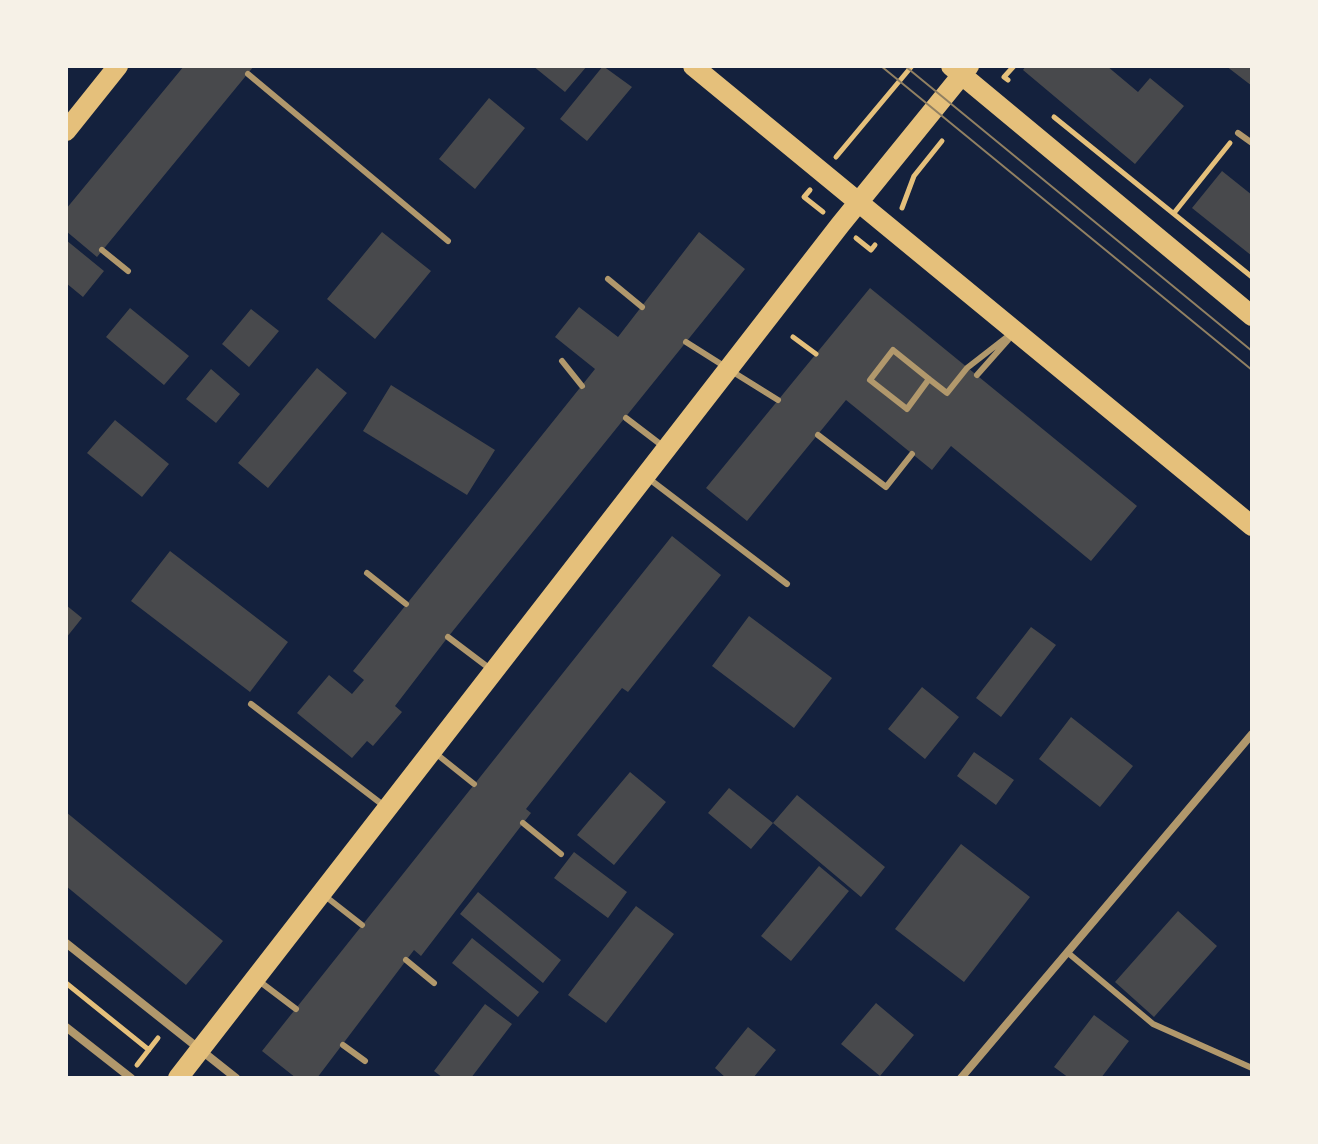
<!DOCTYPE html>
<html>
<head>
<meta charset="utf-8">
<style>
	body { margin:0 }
	#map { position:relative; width:1318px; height:1144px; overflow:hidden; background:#14213d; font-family:Barlow,sans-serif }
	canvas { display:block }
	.frame { position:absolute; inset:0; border:68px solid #f6f1e7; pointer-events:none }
</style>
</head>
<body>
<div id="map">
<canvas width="1318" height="1144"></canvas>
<div class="frame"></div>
</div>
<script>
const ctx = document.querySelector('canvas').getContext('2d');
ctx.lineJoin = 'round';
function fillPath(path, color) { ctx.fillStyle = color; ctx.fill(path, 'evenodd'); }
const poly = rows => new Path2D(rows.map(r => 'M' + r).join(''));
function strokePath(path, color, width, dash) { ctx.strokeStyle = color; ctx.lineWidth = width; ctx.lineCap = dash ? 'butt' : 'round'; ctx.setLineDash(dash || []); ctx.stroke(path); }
const building = poly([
	[184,66,254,66,97,257,66,231,66,209],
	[533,66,587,66,565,92],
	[603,66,632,87,587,141,560,119],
	[1026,66,1107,66,1138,92,1150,78,1184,106,1135,164,1023,70],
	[1226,66,1252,66,1252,86],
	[489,98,525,128,475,189,439,159],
	[1222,171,1252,195,1252,256,1192,208],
	[382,232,431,271,375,339,327,299],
	[699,232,745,269,448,637,395,706,402,712,373,746,367,741,352,758,297,713,329,675,352,694,364,680,353,671,595,369,555,337,579,307,618,337],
	[66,240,104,271,83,297,66,283],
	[870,288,1137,506,1091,561,951,446,932,470,846,400,747,521,706,488],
	[130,308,189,356,164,385,106,337],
	[251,309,279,331,249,367,222,344],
	[317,368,347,393,268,488,238,463],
	[211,369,240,394,216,423,186,399],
	[391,385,495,450,467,495,363,431],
	[115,420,169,464,142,497,87,453],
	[672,536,721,575,628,692,622,688,526,809,531,813,421,956,414,950,317,1078,296,1078,262,1051],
	[170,551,288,642,250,692,131,601],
	[66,605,82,618,66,638],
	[749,616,832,678,794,728,712,666],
	[1031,627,1056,645,1001,717,976,698],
	[922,687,959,717,925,759,888,729],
	[1071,717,1133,766,1100,807,1039,759],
	[974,752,1014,780,996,805,957,776],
	[630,772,666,802,614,865,577,835],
	[729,788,773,823,751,849,708,813],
	[797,795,885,867,861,897,773,823],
	[66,812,223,941,186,985,66,886],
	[961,844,1030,897,964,982,895,929],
	[574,852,627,892,608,918,554,878],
	[819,866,849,891,791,961,761,936],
	[478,892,561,960,543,983,460,914],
	[636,906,674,934,606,1023,568,995],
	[1178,911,1217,946,1154,1017,1115,982],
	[472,938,539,992,518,1017,452,963],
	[876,1003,914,1035,880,1076,841,1044],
	[485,1004,512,1024,471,1078,443,1078,434,1071],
	[1094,1015,1129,1041,1101,1078,1069,1078,1054,1067],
	[748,1027,776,1050,753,1078,726,1078,715,1068]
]);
const path = poly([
	[1008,80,1004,77,1014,66],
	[1054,117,1252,277],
	[836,157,912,66],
	[810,190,804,197,823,212],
	[902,208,914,176,942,141],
	[1174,213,1230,143],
	[856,238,871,250,875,245],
	[793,337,816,354],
	[66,983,149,1050],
	[137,1065,158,1038]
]);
const service = poly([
	[248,74,448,241],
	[1238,133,1252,143],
	[102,250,128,271],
	[608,279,642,307],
	[686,342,724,366],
	[562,361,582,386],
	[733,372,778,400],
	[977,375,1008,340],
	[929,379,907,409,870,380,893,350,929,379,947,393,967,368,1012,333],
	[626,418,664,447],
	[818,435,886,487,912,454],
	[648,478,787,584],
	[367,573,406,604],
	[448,637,489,668],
	[251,704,383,805],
	[434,752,474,784],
	[523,823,561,854],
	[325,896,362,925],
	[1067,952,1153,1024,1252,1068],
	[406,960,434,983],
	[259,981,296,1009],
	[343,1045,365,1061]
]);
const minor = poly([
	[66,943,236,1078],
	[66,1027,131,1078],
	[961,1078,1252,734]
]);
const primary = poly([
	[693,66,1252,526],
	[951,66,1252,316],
	[66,131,118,66],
	[178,1078,840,225,969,66]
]);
const tram = poly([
	[881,66,1252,370],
	[905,66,1252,351]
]);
fillPath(building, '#48494c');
strokePath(path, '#e5c07b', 5);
strokePath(service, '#b1986c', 6);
strokePath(minor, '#b1986c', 8);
strokePath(primary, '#e5c07b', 20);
strokePath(tram, '#918062', 2);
</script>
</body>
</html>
